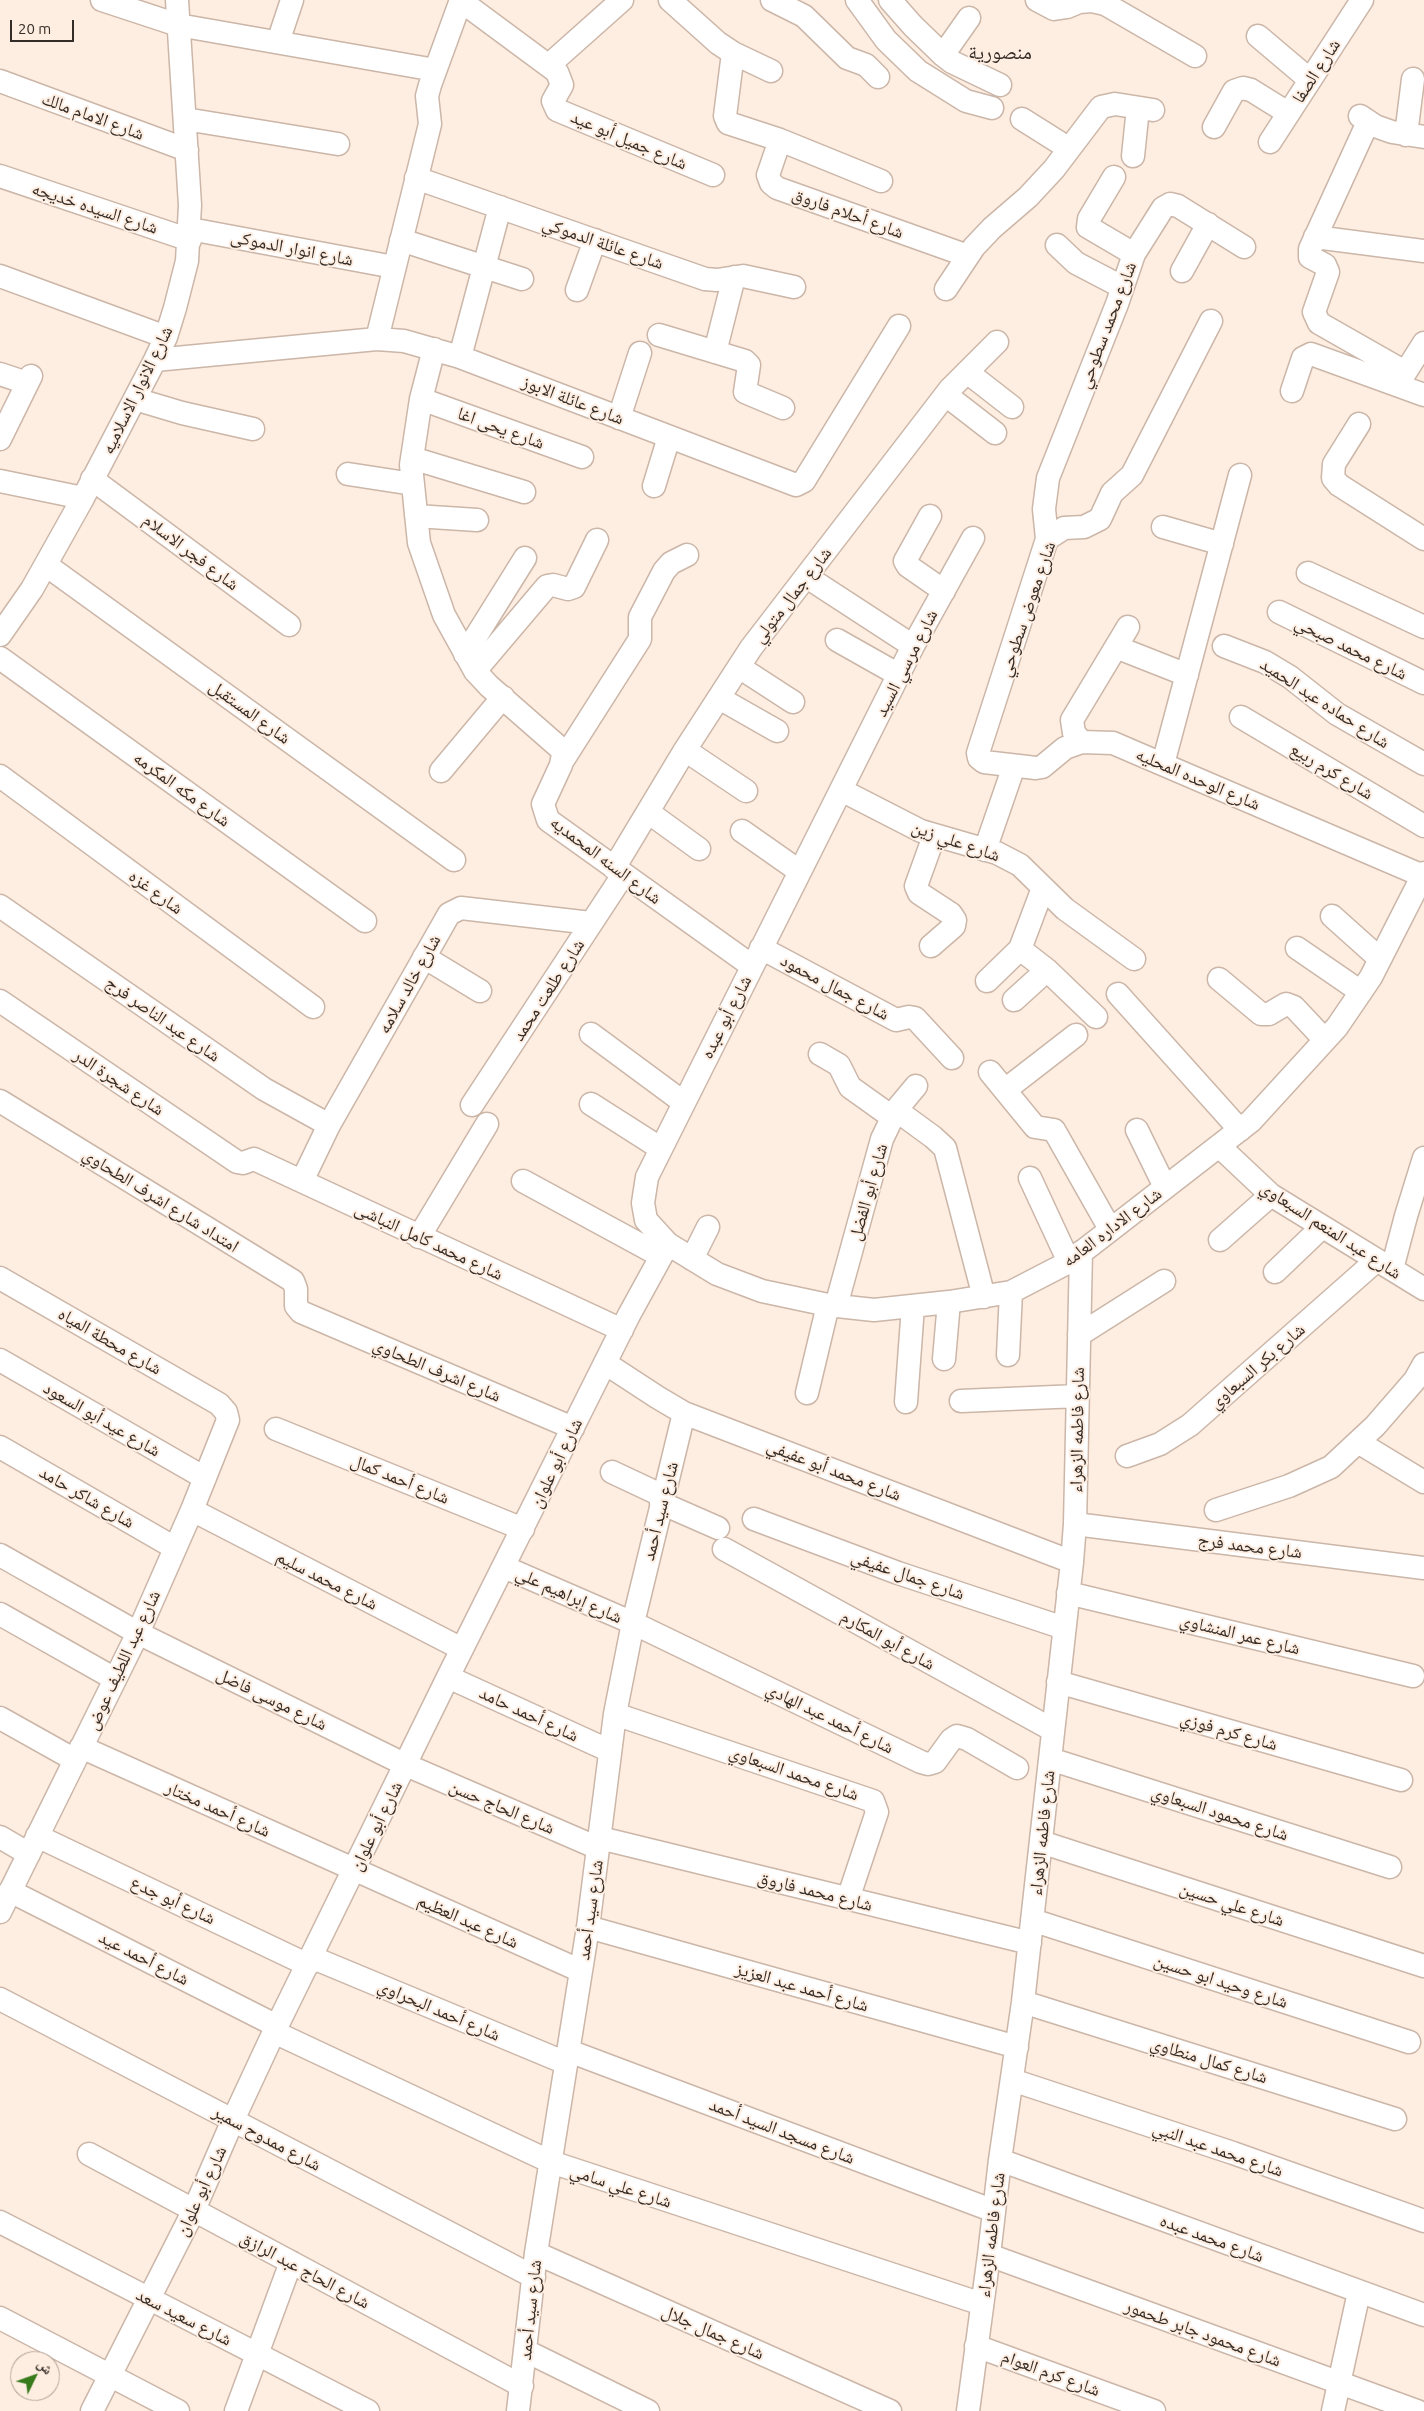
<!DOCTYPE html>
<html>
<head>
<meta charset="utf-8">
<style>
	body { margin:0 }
	#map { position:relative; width:1424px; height:2411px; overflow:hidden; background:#feede1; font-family:Ubuntu,"Noto Naskh Arabic",sans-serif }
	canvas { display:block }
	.north { position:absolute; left:10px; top:2351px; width:50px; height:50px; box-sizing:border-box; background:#feede1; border:1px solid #ada096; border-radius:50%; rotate:48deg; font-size:14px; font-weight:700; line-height:20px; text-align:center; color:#342c26 }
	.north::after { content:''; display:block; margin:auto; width:18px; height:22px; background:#367a1b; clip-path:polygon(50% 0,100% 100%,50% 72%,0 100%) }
	.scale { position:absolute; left:10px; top:20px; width:64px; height:22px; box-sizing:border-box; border:2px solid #342c26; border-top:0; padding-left:6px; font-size:15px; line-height:18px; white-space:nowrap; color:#342c26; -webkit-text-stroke:4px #feede1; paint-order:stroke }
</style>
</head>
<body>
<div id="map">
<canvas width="1424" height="2411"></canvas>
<div class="north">ش</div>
<div class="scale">20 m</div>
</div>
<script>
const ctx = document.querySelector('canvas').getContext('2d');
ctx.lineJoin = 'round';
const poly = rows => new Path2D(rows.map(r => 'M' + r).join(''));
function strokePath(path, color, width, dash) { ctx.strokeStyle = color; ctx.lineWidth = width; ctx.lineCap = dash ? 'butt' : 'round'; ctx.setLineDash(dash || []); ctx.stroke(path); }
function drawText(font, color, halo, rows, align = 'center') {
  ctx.font = font + ' Ubuntu,"Noto Naskh Arabic",sans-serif'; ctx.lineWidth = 4; ctx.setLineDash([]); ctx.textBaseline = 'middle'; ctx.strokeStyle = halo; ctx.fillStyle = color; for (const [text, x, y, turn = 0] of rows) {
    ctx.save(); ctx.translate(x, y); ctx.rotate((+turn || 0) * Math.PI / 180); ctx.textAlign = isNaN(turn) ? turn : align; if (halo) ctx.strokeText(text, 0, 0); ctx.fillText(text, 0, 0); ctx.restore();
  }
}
const minor = poly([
	[102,0,178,25,435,70],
	[670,0,718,43,733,53,771,71],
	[772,0,804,16,847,58,866,65,878,77],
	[857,0,886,40,918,71,966,101,992,108],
	[890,0,913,26,943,55,952,62,1000,85],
	[1037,0,1054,9,1067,7,1079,2,1092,1,1105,4,1195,56],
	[461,1,557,72,562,85,553,101,557,110,713,175],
	[1258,36,1310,80],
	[278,42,292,0],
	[733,53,725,116,728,123,780,140,881,181],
	[943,55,969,18],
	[549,65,622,0],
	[0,81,187,150],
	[1360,116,1375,126,1392,132,1424,137],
	[185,119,338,144],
	[1022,119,1068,148],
	[1368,122,1310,249,1310,257,1325,265,1328,272,1314,312,1319,323,1405,372],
	[1214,127,1234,91,1243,88,1251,90,1288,113],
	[1406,135,1413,79],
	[780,140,768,175,771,183,777,188,968,256],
	[1270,142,1362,0],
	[1133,156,1138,108],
	[0,176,190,240],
	[1114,177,1089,219,1088,227,1134,254],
	[416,178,705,279,717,280,743,276,794,287],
	[190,229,394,267],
	[1315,237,1424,251],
	[401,240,522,279],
	[1057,245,1076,263,1122,287],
	[1182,271,1208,224],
	[0,276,166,337],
	[946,289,974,247,992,228,1028,197,1054,169,1101,107,1115,104,1153,110],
	[577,290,595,240],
	[1211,321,1132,475,1112,493,1100,519,1084,527,1064,528,1047,539,978,753,979,758,984,762,1036,768,1042,767,1065,748,1082,742,1113,743,1423,876],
	[659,335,745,361,749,365,745,392,783,408],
	[377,339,430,124,427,96,430,85,461,0],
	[434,349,421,399,411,465,419,543,444,615,475,671,489,686,561,749,563,754,561,765,543,804,548,820,752,966],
	[715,352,734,277],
	[460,357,500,207],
	[155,360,377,339,404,341,460,357,796,485,804,481,899,326],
	[967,372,1012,407],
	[0,374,27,383],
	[1398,384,1424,343],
	[1292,391,1303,358,1311,354,1424,395],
	[946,395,995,433],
	[135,399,182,413,253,429],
	[421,399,582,457],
	[619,418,640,353],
	[1359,424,1334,464,1333,478,1339,485,1424,539],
	[0,439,31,376],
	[412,458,524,492],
	[348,474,413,484],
	[92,479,289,625],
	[0,481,83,498],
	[654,486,669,437],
	[416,516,477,520],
	[930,516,905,561,908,566,944,591],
	[1163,527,1222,544],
	[973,538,913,646,647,1177,643,1203,646,1220,668,1244,717,1274,762,1291,828,1305,874,1310,949,1302,1011,1292,1069,1262,1251,1121,1337,1027,1371,977,1424,873],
	[1047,539,1044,509,1048,478,1117,304,1134,254,1163,208,1170,204,1178,206,1244,247],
	[46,565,454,860],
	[1308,573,1424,627],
	[807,577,913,646],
	[1279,612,1424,683],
	[0,635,32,589,83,498,155,360,166,337,175,308,187,261,190,205,177,0],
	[837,640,899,675],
	[1224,646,1265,662,1290,677,1337,714,1424,764],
	[1116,647,1187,675],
	[465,654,525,558],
	[0,658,365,921],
	[739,667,793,702],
	[475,671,547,586,553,585,568,589,574,587,597,540],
	[719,698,777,731],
	[1241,717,1424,826],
	[1082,742,1074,733,1072,720,1128,627],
	[685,750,746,791],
	[563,760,640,639,640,617,664,571,671,563,687,555],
	[1163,764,1240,475],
	[441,771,503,697],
	[0,776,313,1007],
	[841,790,921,831,997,853,1020,865,1065,909,1134,959],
	[648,812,699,849],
	[742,831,799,871],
	[985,850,1014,766],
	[614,868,685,750,751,648,950,389,997,342],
	[0,906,264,1089,329,1125],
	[1332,916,1380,959],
	[931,946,954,926,955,920,951,914,919,893,916,886,934,836],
	[761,948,896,1020,909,1017,915,1018,952,1058],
	[1297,948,1361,992],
	[1020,949,1047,970,1096,1017],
	[424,957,480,991],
	[1219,979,1261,1014,1269,1014,1286,1004,1294,1007,1325,1040],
	[987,981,1020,949,1043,888],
	[1118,994,1240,1130],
	[1014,1000,1047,970],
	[0,1001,237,1162,243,1163,254,1159,622,1330],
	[591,1034,683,1102],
	[820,1054,839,1065,850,1087,892,1117],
	[990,1072,1035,1127,1054,1130,1110,1229],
	[1005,1090,1076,1035],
	[0,1101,293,1281,296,1289,296,1306,301,1312,573,1428],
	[591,1104,660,1148],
	[472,1105,623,875],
	[896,1110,933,1137,945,1148,984,1297],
	[1137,1130,1165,1187],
	[1219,1146,1271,1195,1424,1289],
	[1030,1178,1069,1262],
	[302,1181,329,1125,449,914,461,908,591,923],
	[523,1181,661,1256],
	[419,1237,487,1124],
	[1220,1240,1271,1195],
	[692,1259,708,1227],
	[1392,1269,1406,1216,1424,1158],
	[1275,1272,1322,1227],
	[0,1278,219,1404,226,1412,228,1420,192,1510,138,1633,0,1912],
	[836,1306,882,1139,896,1110,916,1086],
	[1079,1335,1164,1281],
	[1008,1355,1011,1292],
	[944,1359,949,1302],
	[0,1360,205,1478],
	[605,1363,657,1397,684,1413,1072,1562],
	[807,1393,828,1305],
	[961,1401,1078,1396],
	[906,1402,913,1306],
	[276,1429,523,1529],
	[1358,1442,1424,1482],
	[0,1447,175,1548],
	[1127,1456,1160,1444,1190,1425,1377,1260],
	[612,1472,663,1496],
	[661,1503,718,1528],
	[192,1510,462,1649],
	[1216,1510,1289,1486,1331,1467,1375,1426,1415,1380,1424,1364],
	[754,1519,898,1573,1064,1628],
	[1075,1524,1424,1568],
	[724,1549,1053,1730],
	[0,1555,138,1633,406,1765,598,1848],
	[504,1567,633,1623,921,1762,928,1764,935,1762,951,1740,957,1736,967,1739,1017,1768],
	[1068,1593,1413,1676],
	[0,1614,115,1679],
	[448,1677,610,1751],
	[1058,1682,1401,1780],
	[615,1714,873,1801,877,1812,848,1899],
	[0,1718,75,1760],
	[81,1747,581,1971],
	[1050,1759,1390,1867],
	[37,1836,308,1965],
	[0,1837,29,1854],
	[600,1838,1030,1943],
	[1041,1842,1424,1966],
	[10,1891,277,2026],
	[1032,1920,1409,2042],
	[588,1927,1017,2047],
	[311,1957,566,2063],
	[0,1999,534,2277],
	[1023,2002,1395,2119],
	[274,2032,551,2162,982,2304],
	[569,2051,994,2211],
	[1012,2080,1233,2153,1424,2221],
	[89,2154,522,2386],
	[1000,2160,1424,2315],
	[0,2222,368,2411],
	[536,2253,890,2411],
	[989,2255,1417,2411],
	[0,2318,178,2411],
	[976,2346,1154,2411],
	[526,2351,648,2411],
	[92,2411,194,2210,233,2120,274,2032,448,1677,629,1315,668,1244],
	[236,2411,291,2262],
	[518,2411,536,2253,588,1927,615,1714,633,1623,684,1413],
	[968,2411,989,2255,1000,2160,1023,2002,1072,1562,1075,1524,1081,1252],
	[1333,2411,1359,2292]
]);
const streetNames = [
	["شارع الصفا",1316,71,-57],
	["شارع الامام مالك",93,116,20],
	["شارع جميل أبو عيد",629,140,23],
	["شارع السيده خديجه",95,208,18],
	["شارع أحلام فاروق",848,213,20],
	["شارع عائلة الدموكي",603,243,19],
	["شارع انوار الدموكى",292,248,11],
	["شارع محمد سطوحي",1107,325,-69],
	["شارع الانوار الاسلاميه",137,390,-64],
	["شارع عائلة الابوز",573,400,21],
	["شارع يحى اغا",501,428,20],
	["شارع فجر الاسلام",191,552,37],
	["شارع جمال متولي",792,595,-52],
	["شارع معوض سطوحي",1027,609,-71],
	["شارع محمد صبحي",1351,648,26],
	["شارع مرسي السيد",906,663,-63],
	["شارع حماده عبد الحميد",1325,703,33],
	["شارع المستقبل",250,712,36],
	["شارع كرم ربيع",1332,771,31],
	["شارع الوحده المحليه",1198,779,23],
	["شارع مكه المكرمه",182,789,36],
	["شارع علي زين",956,841,19],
	["شارع السنه المحمديه",606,860,37],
	["شارع غزه",156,892,36],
	["شارع خالد سلامه",409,984,-61],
	["شارع جمال محمود",835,987,28],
	["شارع طلعت محمد",548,990,-57],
	["شارع أبو عبده",726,1017,-63],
	["شارع عبد الناصر فرج",163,1019,35],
	["شارع شجرة الدر",119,1082,34],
	["شارع أبو الفضل",868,1192,-74],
	["امتداد شارع اشرف الطحاوي",161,1200,32],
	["شارع الاداره العامه",1112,1227,-37],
	["شارع عبد المنعم السبعاوي",1331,1230,33],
	["شارع محمد كامل النباشى",429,1241,25],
	["شارع محطة المياه",110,1341,30],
	["شارع بكر السبعاوي",1257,1366,-41],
	["شارع اشرف الطحاوي",437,1370,23],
	["شارع عيد أبو السعود",102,1419,30],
	["شارع فاطمه الزهراء",1077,1430,-89],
	["شارع أبو علوان",556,1463,-64],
	["شارع محمد أبو عفيفي",834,1470,21],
	["شارع أحمد كمال",400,1479,22],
	["شارع شاكر حامد",87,1497,30],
	["شارع سيد أحمد",660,1511,-76],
	["شارع محمد فرج",1250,1546,7],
	["شارع جمال عفيفي",908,1575,19],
	["شارع محمد سليم",327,1580,27],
	["شارع إبراهيم علي",569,1595,24],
	["شارع عمر المنشاوي",1240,1634,14],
	["شارع أبو المكارم",888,1640,29],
	["شارع عبد اللطيف عوض",123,1660,-65],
	["شارع موسى فاضل",272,1699,26],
	["شارع أحمد حامد",529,1714,25],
	["شارع أحمد عبد الهادي",830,1718,26],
	["شارع كرم فوزي",1229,1731,16],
	["شارع محمد السبعاوي",794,1773,19],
	["شارع الحاج حسن",502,1807,23],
	["شارع أحمد مختار",218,1809,24],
	["شارع محمود السبعاوي",1220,1813,18],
	["شارع أبو علوان",376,1826,-64],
	["شارع فاطمه الزهراء",1042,1833,-84],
	["شارع محمد فاروق",815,1891,14],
	["شارع أبو جدع",173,1900,25],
	["شارع علي حسين",1232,1904,18],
	["شارع سيد أحمد",590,1910,-82],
	["شارع عبد العظيم",468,1921,24],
	["شارع أحمد عيد",144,1958,27],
	["شارع وحيد ابو حسين",1221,1981,18],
	["شارع أحمد عبد العزيز",802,1987,16],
	["شارع أحمد البحراوي",439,2010,23],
	["شارع كمال منطاوي",1209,2060,17],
	["شارع مسجد السيد أحمد",782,2131,21],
	["شارع ممدوح سمير",267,2138,28],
	["شارع محمد عبد النبي",1218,2149,19],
	["شارع علي سامي",621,2186,18],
	["شارع أبو علوان",201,2191,-65],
	["شارع فاطمه الزهراء",991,2235,-83],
	["شارع محمد عبده",1212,2238,20],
	["شارع الحاج عبد الرازق",305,2270,28],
	["شارع سيد أحمد",530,2310,-84],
	["شارع سعيد سعد",184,2317,27],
	["شارع جمال جلال",713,2332,24],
	["شارع محمود جابر طحمور",1203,2333,20],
	["شارع كرم العوام",1051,2373,20]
];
const quarterNames = [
	["منصورية",1000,52]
];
strokePath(minor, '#cbb6a8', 25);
strokePath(minor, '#fff', 22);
drawText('18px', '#342c26', '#feede1', streetNames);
drawText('20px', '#342c26', '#feede1', quarterNames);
</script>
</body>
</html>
